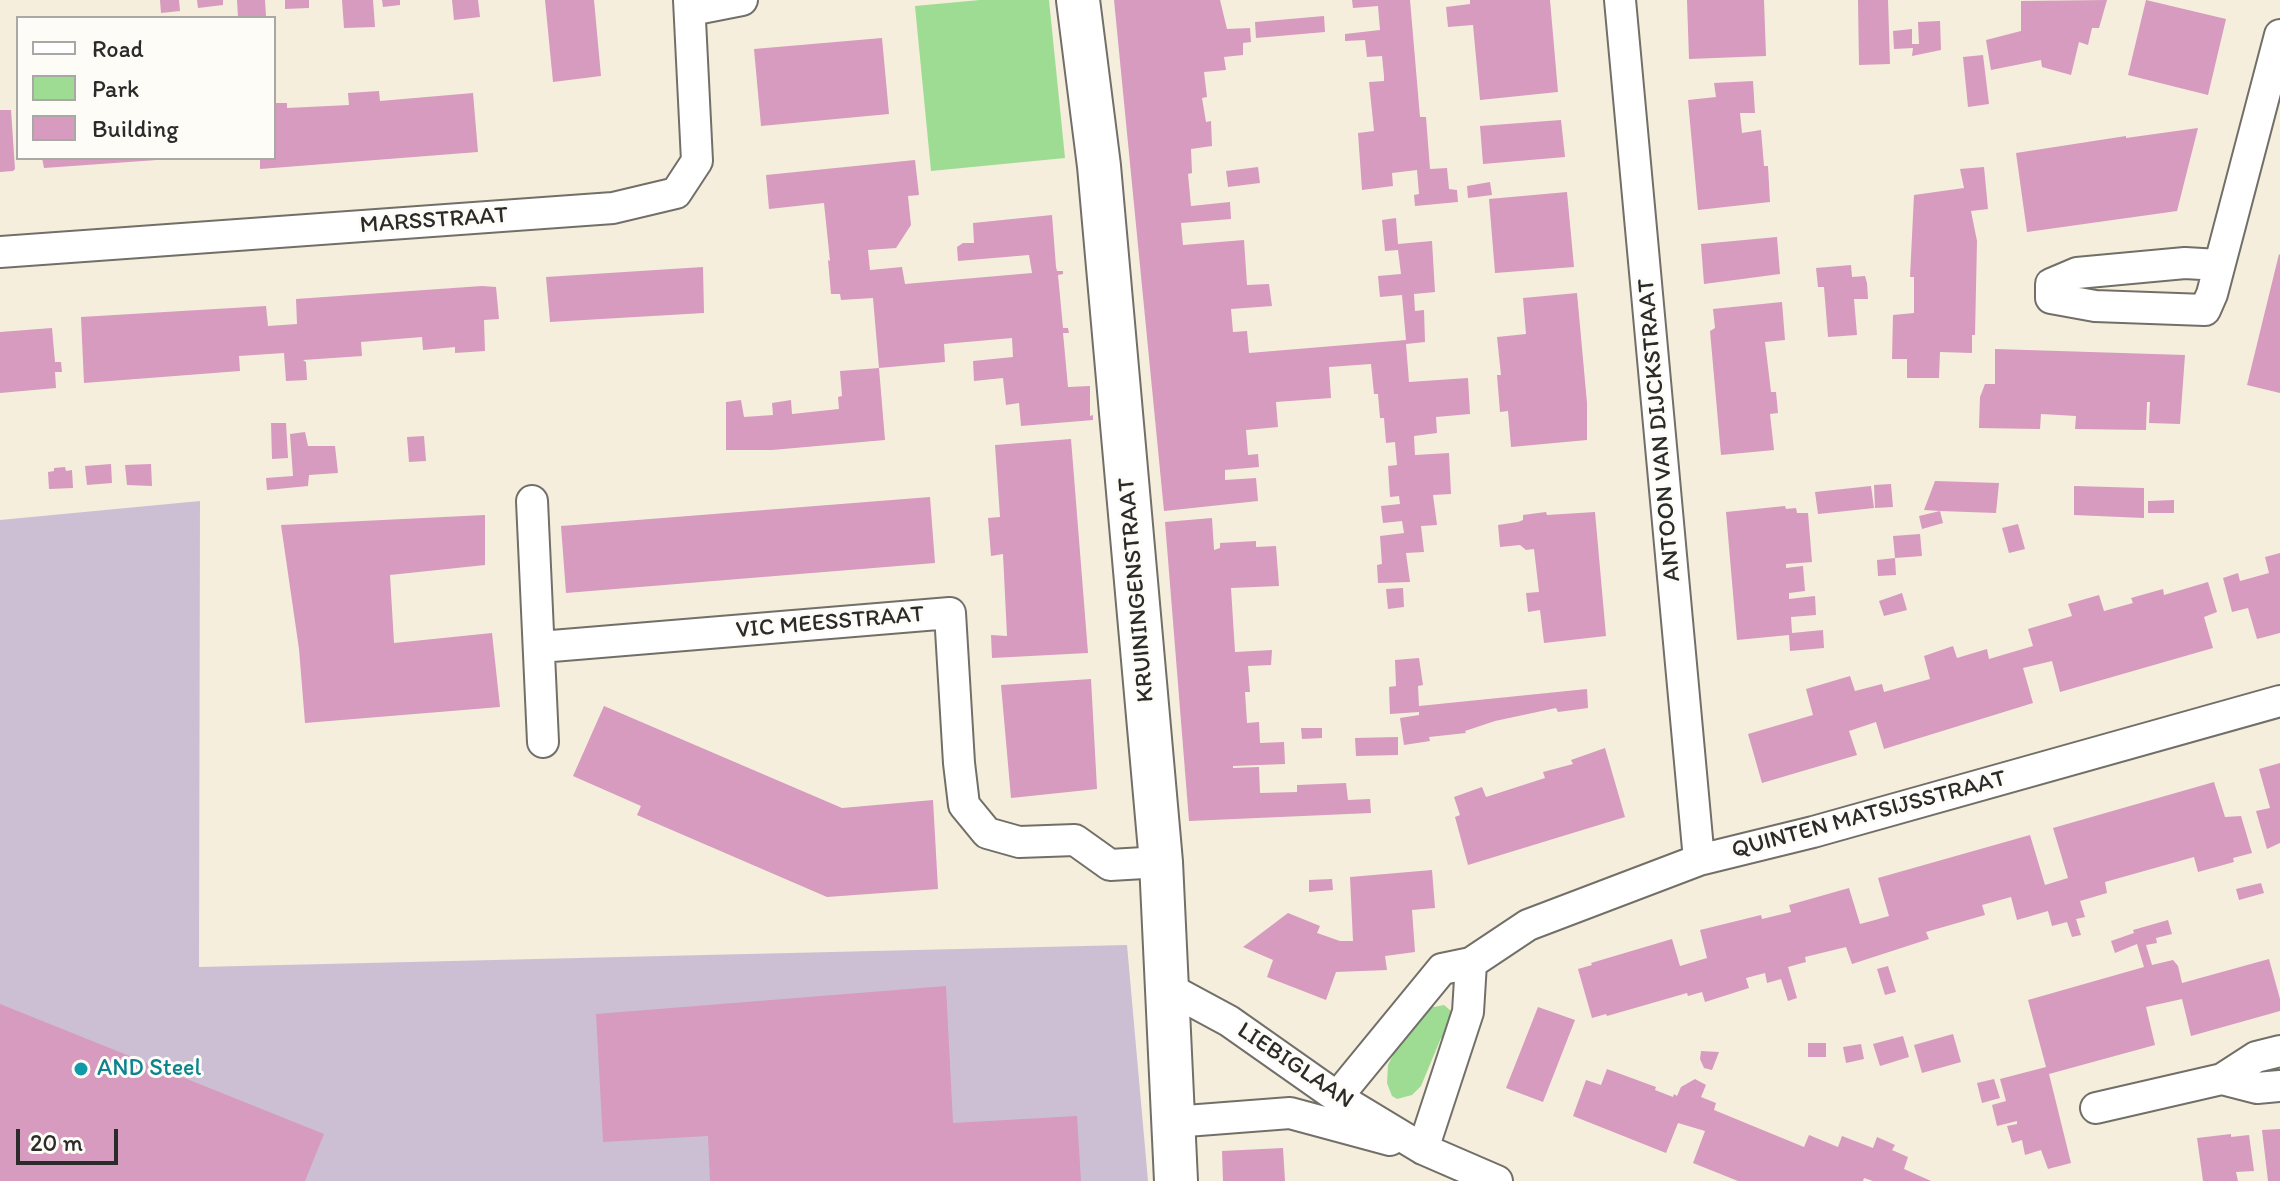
<!DOCTYPE html>
<html>
<head>
<meta charset="utf-8">
<style>
	body { margin:0 }
	#map { position:relative; width:2280px; height:1181px; overflow:hidden; background:#f5eedc; font-family:Itim,sans-serif }
	canvas { display:block }
	.legend { position:absolute; left:16px; top:16px; width:260px; height:144px; box-sizing:border-box; background:#fdfcf7; border:2px solid #a9a8a5; margin:0; padding:10px 14px; list-style:none; font-size:24px; color:#2b2b2b }
	.legend li { display:flex; align-items:center; gap:16px; height:40px }
	.legend b { width:40px; border:2px solid #a9a8a5 }
	.scale { position:absolute; left:16px; top:1129px; width:102px; height:36px; box-sizing:border-box; border:4px solid #2b2b2b; border-top:0; padding-left:10px; font-size:24px; line-height:28px; white-space:nowrap; color:#2b2b2b; -webkit-text-stroke:6px #fdfcf7; paint-order:stroke }
</style>
</head>
<body>
<div id="map">
<canvas width="2280" height="1181"></canvas>
<ul class="legend">
<li><b style="height:10px;background:#fff"></b>Road</li>
<li><b style="height:22px;background:#9ddc92"></b>Park</li>
<li><b style="height:22px;background:#d69bbf"></b>Building</li>
</ul>
<div class="scale">20 m</div>
</div>
<script>
const ctx = document.querySelector('canvas').getContext('2d');
ctx.lineJoin = 'round';
function fillPath(path, color) { ctx.fillStyle = color; ctx.fill(path, 'evenodd'); }
const poly = rows => new Path2D(rows.map(r => 'M' + r).join(''));
function strokePath(path, color, width, dash) { ctx.strokeStyle = color; ctx.lineWidth = width; ctx.lineCap = dash ? 'butt' : 'round'; ctx.setLineDash(dash || []); ctx.stroke(path); }
function drawText(font, color, halo, rows, align = 'center') {
  ctx.font = font + ' Itim,sans-serif'; ctx.lineWidth = 6; ctx.setLineDash([]); ctx.textBaseline = 'middle'; ctx.strokeStyle = halo; ctx.fillStyle = color; for (const [text, x, y, turn = 0] of rows) {
    ctx.save(); ctx.translate(x, y); ctx.rotate((+turn || 0) * Math.PI / 180); ctx.textAlign = isNaN(turn) ? turn : align; if (halo) ctx.strokeText(text, 0, 0); ctx.fillText(text, 0, 0); ctx.restore();
  }
}
const industrial = poly([
	[200,501,199,967,1127,945,1148,1181,0,1181,0,520]
]);
const green = poly([
	[980,0,1049,0,1065,158,931,171,915,6],
	[1428,1002,1434,1007,1444,1005,1457,1016,1448,1038,1441,1038,1421,1086,1412,1095,1397,1099,1392,1096,1387,1083,1388,1065,1398,1045,1417,1023,1412,1017]
]);
const building = poly([
	[160,0,179,0,180,11,161,13],
	[197,0,223,0,223,5,198,8],
	[237,0,265,0,266,16,238,17],
	[285,0,309,0,309,8,285,9],
	[342,0,373,0,375,27,344,28],
	[382,0,400,0,400,5,383,7],
	[452,0,478,0,480,17,454,20],
	[545,0,594,0,601,76,553,82],
	[1114,0,1220,0,1227,29,1250,28,1251,42,1243,43,1243,55,1224,57,1226,70,1204,72,1207,97,1202,98,1206,122,1211,121,1212,146,1191,149,1192,173,1188,174,1191,206,1230,202,1231,219,1181,223,1183,245,1244,240,1247,285,1269,284,1272,306,1231,309,1233,332,1247,331,1249,353,1406,340,1402,295,1380,297,1378,276,1401,274,1398,250,1385,251,1382,220,1396,218,1398,244,1432,241,1435,292,1414,294,1415,311,1424,310,1425,342,1406,344,1409,382,1468,378,1470,414,1436,417,1437,433,1414,436,1415,455,1449,453,1451,494,1433,495,1437,525,1421,526,1424,552,1406,553,1410,582,1378,583,1377,565,1382,564,1380,536,1404,533,1402,521,1383,523,1381,506,1400,504,1399,496,1390,497,1388,466,1397,465,1395,442,1386,443,1384,418,1380,418,1378,394,1374,394,1371,364,1329,367,1331,398,1276,402,1278,427,1246,430,1248,455,1258,454,1259,467,1225,470,1225,480,1256,478,1258,501,1164,511],
	[1352,0,1410,0,1420,117,1426,117,1430,169,1447,168,1449,189,1457,190,1458,202,1415,206,1414,195,1419,194,1417,170,1392,173,1393,186,1362,190,1358,133,1374,131,1369,82,1384,81,1384,76,1382,56,1367,57,1365,40,1345,41,1345,34,1380,30,1378,6,1353,8],
	[1470,0,1550,0,1558,92,1480,100,1473,25,1448,27,1446,7,1470,4],
	[1687,0,1764,0,1766,56,1689,59],
	[1858,0,1888,0,1890,64,1859,65],
	[2107,0,2099,28,2092,28,2088,45,2079,42,2071,75,2042,67,2041,60,1991,70,1986,40,2021,31,2021,1],
	[2146,0,2226,19,2208,95,2128,75],
	[1324,16,1325,32,1256,38,1255,22],
	[1940,21,1941,50,1912,56,1913,48,1894,49,1893,31,1912,29,1912,44,1919,44,1918,22],
	[882,38,889,114,761,126,754,49],
	[1983,55,1989,104,1968,107,1963,57],
	[1753,81,1755,113,1740,113,1742,133,1761,130,1764,166,1768,166,1770,202,1698,210,1688,100,1716,97,1714,83],
	[379,91,380,101,473,93,478,152,260,169,260,158,274,158,274,103,287,103,287,108,349,105,348,93],
	[0,110,11,110,15,169,13,171,0,172],
	[1561,120,1565,157,1483,164,1480,126],
	[2198,128,2177,211,2027,232,2016,153,2126,136,2126,138],
	[42,158,157,158,157,160,44,168],
	[915,160,919,195,908,196,911,225,896,248,868,250,870,270,902,267,905,284,1032,273,1029,255,958,261,957,247,963,243,974,243,973,223,1052,215,1056,267,1057,271,1063,271,1063,274,1058,275,1063,328,1068,328,1069,333,1063,333,1068,387,1090,386,1090,416,1093,415,1093,420,1021,426,1019,403,1006,405,1003,378,974,381,973,361,1013,357,1012,338,944,344,945,362,879,368,873,298,841,300,840,294,831,294,828,260,830,261,824,203,769,209,766,175],
	[1258,167,1260,183,1228,187,1226,171],
	[1984,167,1988,209,1971,211,1977,241,1975,335,1972,335,1972,353,1940,352,1939,378,1907,378,1907,359,1892,359,1893,315,1914,313,1914,277,1910,277,1914,195,1964,188,1960,169],
	[1490,182,1492,195,1468,198,1467,186],
	[1567,192,1574,267,1495,273,1489,199],
	[1777,237,1780,274,1704,284,1701,244],
	[2279,254,2280,255,2280,393,2247,385],
	[1851,265,1852,277,1865,276,1867,283,1868,299,1854,299,1857,335,1828,337,1824,287,1818,287,1816,268],
	[703,267,704,313,550,322,546,277],
	[482,286,496,287,499,319,484,320,485,351,455,353,455,347,423,350,422,337,361,342,362,356,303,360,306,362,307,380,286,381,284,353,239,356,240,371,84,383,81,317,266,306,268,326,297,324,296,299],
	[1577,293,1587,403,1587,440,1511,447,1508,411,1500,412,1497,375,1501,375,1497,337,1526,334,1523,298],
	[1782,302,1785,340,1765,342,1771,392,1776,392,1778,413,1770,414,1774,450,1721,455,1710,331,1715,328,1713,309],
	[52,328,55,362,61,362,62,372,55,372,56,388,0,393,0,332],
	[1995,349,2185,355,2180,424,2149,423,2150,402,2147,402,2146,430,2075,429,2076,416,2041,414,2040,429,1979,428,1980,397,1985,384,1995,384],
	[879,368,885,440,772,450,726,450,726,402,741,400,744,417,773,415,772,403,791,400,792,414,839,409,838,397,842,396,840,371],
	[271,423,286,423,288,458,272,459],
	[305,432,308,446,335,446,338,473,309,475,308,486,267,490,266,478,293,476,290,434],
	[424,436,426,461,409,462,407,437],
	[1071,439,1088,653,992,658,991,635,1007,636,1003,554,991,556,988,518,1000,517,995,445],
	[111,464,112,483,87,485,85,466],
	[151,464,152,486,127,485,125,465],
	[65,467,66,471,72,470,73,488,49,489,48,472,54,471,54,468],
	[1935,481,1999,483,1996,513,1940,511,1943,523,1922,529,1919,516,1940,511,1924,510],
	[1891,484,1893,507,1875,508,1874,485],
	[1871,486,1874,508,1818,514,1815,492],
	[2074,486,2144,488,2144,518,2074,515],
	[930,497,935,563,566,593,561,526],
	[2174,500,2174,513,2148,513,2148,501],
	[1785,506,1786,509,1796,508,1797,513,1808,513,1812,562,1786,564,1786,568,1803,566,1805,591,1789,593,1789,599,1815,596,1816,615,1791,617,1792,633,1823,630,1824,648,1790,651,1789,635,1737,640,1726,512],
	[1546,512,1547,515,1595,512,1606,636,1544,643,1540,610,1528,612,1526,593,1539,592,1534,549,1526,550,1520,545,1500,547,1498,525,1518,522,1523,520,1523,515],
	[485,515,485,565,390,575,394,643,492,633,500,707,305,723,299,649,281,525],
	[1212,518,1214,550,1220,548,1220,543,1256,541,1256,547,1276,546,1279,586,1231,588,1235,652,1272,650,1271,665,1248,666,1250,692,1245,692,1247,723,1259,722,1260,743,1284,742,1285,764,1233,766,1233,768,1259,767,1260,793,1297,792,1297,785,1346,783,1348,800,1370,799,1371,813,1189,821,1165,522],
	[2018,524,2025,549,2009,553,2002,528],
	[1920,534,1922,556,1895,558,1896,575,1878,576,1877,560,1895,558,1893,536],
	[2280,553,2280,633,2257,639,2248,608,2232,612,2223,578,2238,573,2240,581,2269,573,2265,557],
	[2208,582,2217,612,2204,617,2213,648,2060,692,2052,661,2023,668,2033,703,1884,749,1876,722,1849,731,1857,755,1762,783,1748,734,1813,715,1806,689,1850,676,1855,691,1882,684,1884,692,1930,679,1924,656,1953,646,1957,658,1987,649,1989,659,2033,646,2028,629,2072,616,2068,604,2099,595,2104,611,2133,603,2131,598,2163,589,2164,595],
	[1403,588,1404,607,1388,609,1386,589],
	[1902,593,1907,610,1884,616,1879,601],
	[1419,658,1423,685,1418,686,1419,706,1587,689,1588,708,1558,712,1556,708,1495,721,1465,731,1466,733,1429,737,1430,741,1404,745,1400,718,1419,715,1419,712,1390,714,1389,687,1396,686,1395,660],
	[1091,679,1097,789,1011,798,1001,685],
	[604,706,842,808,933,800,938,889,827,897,637,815,641,806,573,776],
	[1301,728,1322,728,1322,738,1302,739],
	[1398,737,1398,755,1356,756,1355,738],
	[1605,748,1625,817,1468,865,1455,817,1460,815,1454,797,1482,787,1486,797,1545,778,1543,772,1573,764,1571,760],
	[2280,763,2280,843,2267,849,2256,811,2270,808,2259,769],
	[2214,782,2225,817,2241,816,2252,853,2233,858,2234,862,2198,872,2194,857,2105,882,2107,893,2080,901,2085,917,2076,919,2081,935,2072,937,2067,922,2052,926,2048,911,2017,920,2011,897,1982,905,1985,915,1926,932,1929,939,1852,964,1846,947,1805,957,1806,962,1788,967,1797,998,1788,1001,1781,979,1767,983,1765,973,1746,978,1749,988,1705,1002,1702,992,1688,996,1687,993,1607,1016,1606,1014,1592,1018,1578,969,1592,965,1591,963,1672,939,1680,966,1707,958,1700,930,1761,915,1762,919,1791,912,1789,905,1849,888,1860,924,1875,920,1889,916,1878,878,2030,835,2045,885,2068,878,2053,828],
	[1432,870,1435,908,1412,910,1415,952,1385,956,1387,970,1336,972,1326,1000,1267,977,1273,960,1243,947,1288,913,1320,926,1317,933,1340,941,1353,941,1350,877],
	[1332,879,1333,890,1309,892,1309,880],
	[2261,883,2264,893,2239,900,2236,889],
	[2168,920,2172,934,2156,938,2157,943,2146,945,2152,965,2173,960,2178,966,2182,983,2269,959,2280,999,2280,1011,2191,1036,2182,999,2146,1007,2155,1045,2049,1074,2071,1163,2048,1169,2041,1150,2025,1155,2022,1140,2012,1143,2007,1126,2017,1124,2017,1121,1997,1126,1992,1105,2006,1101,2000,1079,2046,1067,2028,1000,2144,967,2137,944,2115,953,2111,941,2134,933,2133,930],
	[1888,966,1896,992,1885,995,1877,969],
	[946,986,953,1123,1077,1116,1081,1181,710,1181,708,1136,603,1142,596,1014],
	[0,1004,324,1134,305,1181,0,1181],
	[1538,1007,1575,1020,1543,1102,1506,1088],
	[1953,1034,1961,1062,1922,1073,1914,1045],
	[1903,1036,1909,1057,1880,1066,1873,1044],
	[1808,1043,1826,1043,1826,1057,1808,1057],
	[1861,1044,1864,1059,1846,1063,1843,1047],
	[1701,1051,1719,1052,1712,1070,1704,1068,1700,1059],
	[1607,1069,1656,1087,1655,1090,1673,1097,1674,1094,1677,1096,1681,1087,1695,1079,1706,1085,1701,1097,1716,1103,1714,1110,1804,1147,1809,1135,1838,1147,1842,1136,1873,1148,1877,1137,1895,1145,1892,1150,1908,1157,1904,1169,1931,1181,1873,1181,1864,1178,1863,1181,1738,1181,1693,1163,1705,1131,1678,1123,1666,1153,1573,1116,1586,1080,1601,1085],
	[1994,1079,2000,1098,1982,1103,1977,1083],
	[2280,1129,2280,1181,2268,1181,2262,1130],
	[2231,1134,2231,1137,2249,1135,2254,1171,2236,1172,2238,1181,2203,1181,2197,1138],
	[1283,1148,1285,1181,1223,1181,1222,1151]
]);
const street = poly([
	[1620,0,1699,860],
	[691,10,742,0],
	[0,252,613,208,676,193,697,161,689,0],
	[2219,265,2185,263,2077,273,2051,284,2051,298,2095,306,2205,310,2212,294,2280,35],
	[532,501,543,742],
	[540,647,950,613,959,763,964,805,987,833,1019,842,1075,840,1110,865,1161,862],
	[1166,987,1229,1021,1337,1097,1423,1149,1497,1181],
	[2222,1079,2256,1057,2280,1051],
	[1337,1097,1442,969,1471,963,1528,925,1699,860,1813,832,2280,701],
	[2096,1108,2222,1079,2257,1088,2280,1086],
	[1173,1122,1290,1113,1390,1140],
	[1423,1149,1468,1012,1471,963]
]);
const secondary = poly([
	[1078,0,1099,166,1161,862,1176,1181]
]);
const markers = [
	[81,1069,8,"#0f9aa8"]
];
const streetNames = [
	["MARSSTRAAT",434,221,-4],
	["ANTOON VAN DIJCKSTRAAT",1660,430,-95],
	["KRUININGENSTRAAT",1137,590,-95],
	["VIC MEESSTRAAT",830,623,-5],
	["QUINTEN MATSIJSSTRAAT",1869,815,-15],
	["LIEBIGLAAN",1295,1066,34]
];
const cultureNames = [
	["AND Steel",97,1069]
];
fillPath(industrial, '#ccbfd4');
fillPath(green, '#9ddc92');
fillPath(building, '#d69bbf');
strokePath(street, '#726f69', 34);
strokePath(secondary, '#726f69', 46);
strokePath(street, '#fff', 30);
strokePath(secondary, '#fff', 42);
for (const [x, y, r, color] of markers) { const dot = new Path2D(); dot.arc(x, y, r, 0, 2 * Math.PI); ctx.fillStyle = color; ctx.fill(dot); strokePath(dot, '#fdfcf7', 3); }
drawText('24px', '#2b2b2b', '#fdfcf7', streetNames);
drawText('24px', '#0d838f', '#fdfcf7', cultureNames, 'left');
</script>
</body>
</html>
